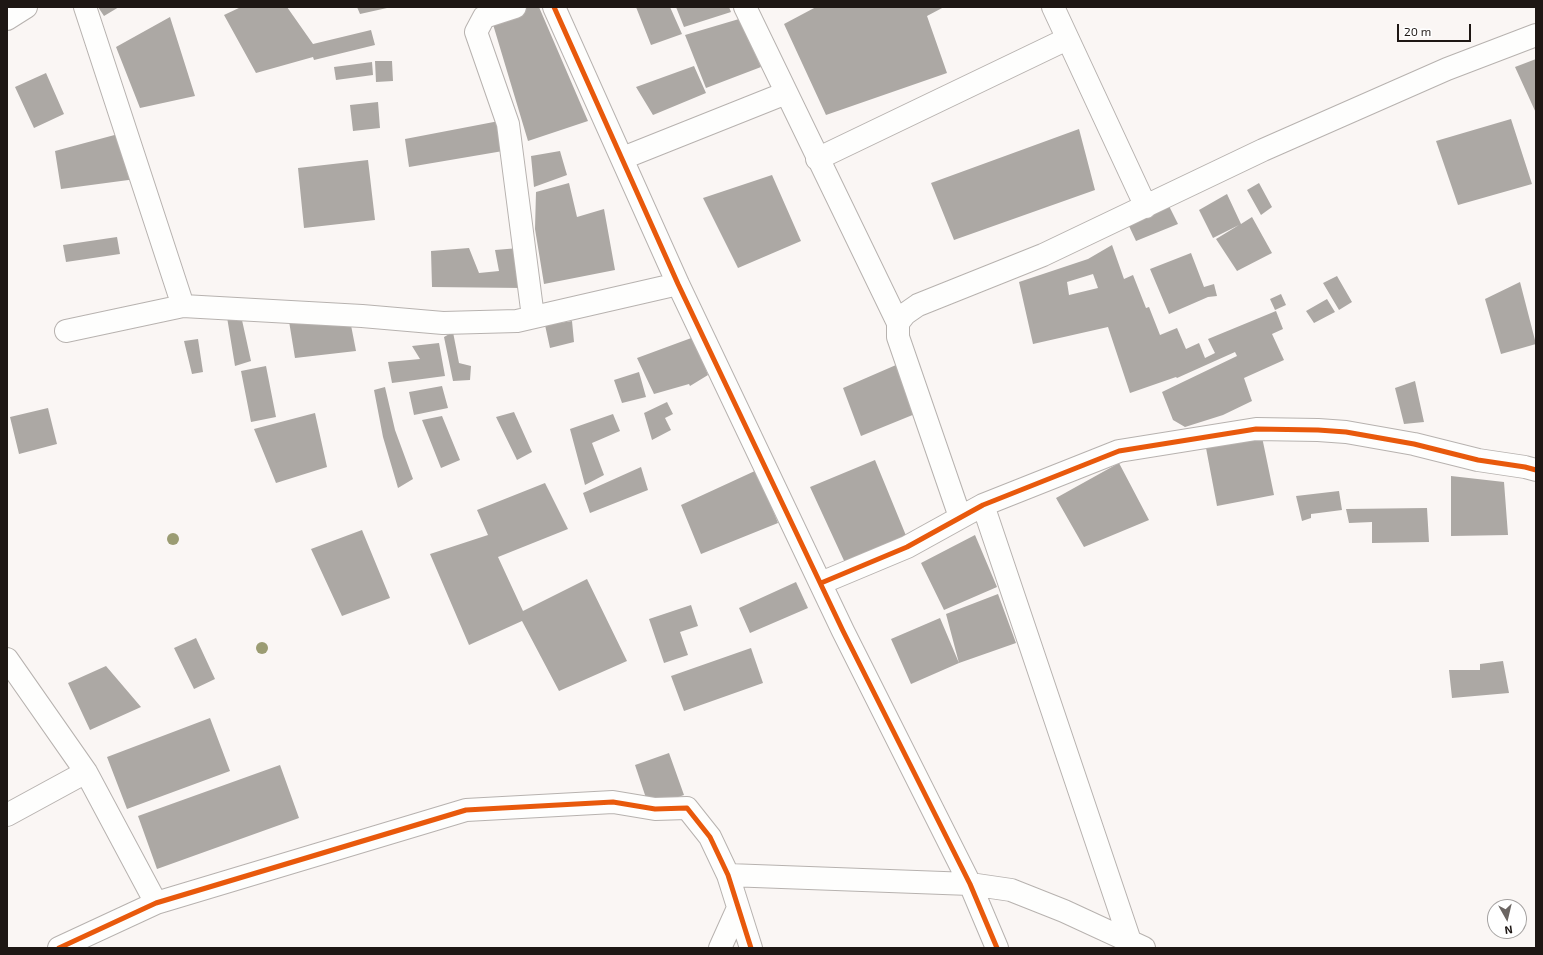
<!DOCTYPE html>
<html>
<head>
<meta charset="utf-8">
<style>
	body { margin:0 }
	#map { position:relative; width:1543px; height:955px; overflow:hidden; background:#faf6f4; font-family:"Exo 2",sans-serif }
	canvas { display:block }
	.frame { position:absolute; inset:0; border:8px solid #1e1714; pointer-events:none }
	.north { position:absolute; left:1487px; top:899px; width:40px; height:40px; box-sizing:border-box; background:#fff; border:1px solid #a5a2a1; border-radius:50%; rotate:172deg; font-size:11px; font-weight:700; line-height:16px; text-align:center; color:#1e1714 }
	.north::after { content:''; display:block; margin:auto; width:14px; height:18px; background:#6b6562; clip-path:polygon(50% 0,100% 100%,50% 72%,0 100%) }
	.scale { position:absolute; left:1397px; top:24px; width:74px; height:18px; box-sizing:border-box; border:2px solid #1e1714; border-top:0; padding-left:5px; font-size:12px; line-height:14px; white-space:nowrap; color:#1e1714; -webkit-text-stroke:3px #fff; paint-order:stroke }
</style>
</head>
<body>
<div id="map">
<canvas width="1543" height="955"></canvas>
<div class="frame"></div>
<div class="north">N</div>
<div class="scale">20 m</div>
</div>
<script>
const ctx = document.querySelector('canvas').getContext('2d');
ctx.lineJoin = 'round';
function fillPath(path, color) { ctx.fillStyle = color; ctx.fill(path, 'evenodd'); }
const poly = rows => new Path2D(rows.map(r => 'M' + r).join(''));
function strokePath(path, color, width, dash) { ctx.strokeStyle = color; ctx.lineWidth = width; ctx.lineCap = dash ? 'butt' : 'round'; ctx.setLineDash(dash || []); ctx.stroke(path); }
const building = poly([
	[98,7,119,7,104,16],
	[241,7,287,7,313,44,371,30,375,45,314,60,313,57,256,73,224,15],
	[357,7,387,7,387,8,360,14],
	[528,7,539,7,588,121,528,141,492,21],
	[636,7,670,7,682,34,651,45],
	[676,7,729,7,731,12,684,27],
	[816,7,944,7,927,16,947,73,826,115,784,24],
	[170,17,195,96,140,108,116,47],
	[739,19,761,67,706,88,685,35],
	[1536,59,1536,113,1515,67],
	[375,61,392,61,393,81,376,82],
	[372,62,373,75,336,80,334,67],
	[694,66,706,93,653,115,636,87],
	[46,73,64,114,34,128,15,87],
	[378,102,380,128,353,131,350,105],
	[1511,119,1532,184,1458,205,1436,141],
	[499,121,503,151,409,167,405,139],
	[1079,129,1095,190,954,240,931,183],
	[122,133,136,179,61,189,55,151],
	[560,151,567,175,534,187,531,156],
	[368,160,375,220,304,228,298,168],
	[772,175,801,241,738,268,703,198],
	[569,183,577,217,604,209,615,270,544,284,535,229,536,192],
	[1259,183,1272,207,1261,215,1247,190],
	[1227,194,1241,224,1252,217,1272,253,1237,271,1216,239,1239,225,1213,238,1199,210],
	[1169,206,1178,224,1136,241,1128,224],
	[117,237,120,254,66,262,63,245],
	[1112,245,1124,279,1133,275,1146,308,1149,307,1160,335,1177,328,1186,349,1199,343,1205,358,1215,353,1208,339,1276,311,1283,329,1272,334,1284,360,1244,378,1252,401,1223,415,1185,427,1173,420,1162,392,1237,356,1235,352,1177,378,1176,377,1130,393,1108,327,1033,344,1019,282,1088,259],
	[1093,274,1098,288,1069,295,1067,282],
	[469,248,479,273,499,271,495,250,519,248,523,288,432,287,431,251],
	[1191,253,1204,287,1214,284,1217,296,1208,297,1169,314,1150,269],
	[1337,276,1352,302,1339,310,1323,283],
	[1520,282,1536,344,1501,354,1485,299],
	[1281,294,1286,305,1275,310,1270,299],
	[1327,299,1335,312,1314,323,1306,311],
	[226,311,240,311,251,361,235,366],
	[288,315,350,320,356,351,295,358],
	[572,321,574,342,550,348,545,325],
	[453,332,459,363,471,366,470,380,453,381,444,337],
	[694,337,708,375,690,386,689,384,654,394,637,358],
	[198,339,203,372,192,374,184,341],
	[439,343,445,376,392,383,388,362,420,359,412,346],
	[896,365,915,414,861,436,843,388],
	[266,366,276,417,251,422,241,371],
	[639,372,646,397,622,403,614,380],
	[1415,381,1424,422,1404,424,1395,388],
	[442,386,448,408,414,415,409,392],
	[385,387,395,430,413,479,398,488,383,437,374,390],
	[667,402,673,414,665,418,671,430,652,440,644,413],
	[48,408,57,444,19,454,10,417],
	[514,412,532,452,517,460,496,417],
	[315,413,327,467,276,483,254,429],
	[613,414,620,431,592,443,604,475,585,485,570,429],
	[442,416,460,460,441,468,422,420],
	[1262,437,1274,495,1217,506,1206,448],
	[875,460,907,538,846,565,810,487],
	[1119,463,1149,520,1084,547,1056,498],
	[641,467,648,490,590,513,583,493],
	[757,470,778,523,701,554,681,505],
	[1451,476,1504,482,1508,535,1451,536],
	[545,483,568,529,498,557,523,611,587,579,627,661,559,691,522,621,469,645,430,554,488,535,477,510],
	[1339,491,1342,510,1311,514,1311,518,1302,521,1296,496],
	[1427,508,1429,542,1372,543,1372,522,1349,523,1346,509],
	[362,530,390,598,342,616,311,549],
	[975,535,997,587,944,610,921,563],
	[796,582,808,608,750,633,739,608],
	[998,594,1016,643,959,663,946,614],
	[691,605,698,626,680,632,688,655,664,663,649,619],
	[940,618,959,663,911,684,891,639],
	[196,638,215,679,194,689,174,648],
	[751,648,763,683,684,711,671,676],
	[1503,661,1509,693,1452,698,1449,670,1480,670,1480,664],
	[106,666,141,707,90,730,68,683],
	[210,718,230,771,127,809,107,757],
	[669,753,684,795,649,807,635,765],
	[280,765,299,818,157,869,138,816]
]);
const minor = poly([
	[85,7,183,306],
	[515,7,484,17,476,32,508,124,533,317],
	[554,7,678,284,843,631,970,884,997,948],
	[745,7,898,323,898,337,960,517],
	[1053,7,1146,207],
	[7,19,26,7],
	[623,158,786,93],
	[817,159,1067,39],
	[898,323,905,314,918,305,1043,255,1263,150,1447,69,1536,35],
	[66,331,183,306,362,316,443,323,517,321,678,284],
	[983,505,1130,941],
	[821,583,907,547,983,505,1119,451,1256,429,1318,430,1346,432,1414,444,1478,460,1525,467,1536,470],
	[7,659,86,772,156,903],
	[7,815,86,772],
	[728,875,970,884,1011,890,1064,911,1144,948],
	[59,948,156,903,466,810,613,802,655,809,687,808,710,837,728,875,751,948],
	[720,948,738,908]
]);
const cycleway = poly([
	[554,7,678,284,843,631,970,884,997,948],
	[821,583,907,547,983,505,1119,451,1256,429,1318,430,1346,432,1414,444,1478,460,1525,467,1536,470],
	[59,948,156,903,466,810,613,802,655,809,687,808,710,837,728,875,751,948]
]);
const trees = [
	[173,539],
	[262,648]
];
fillPath(building, '#aca8a4');
strokePath(minor, '#b7b2af', 24);
strokePath(minor, '#fefefd', 22);
strokePath(cycleway, '#e8590c', 5);
ctx.fillStyle = '#9b9c73';
for (const [x, y] of trees) { ctx.beginPath(); ctx.arc(x, y, 6, 0, 2 * Math.PI); ctx.fill(); }
</script>
</body>
</html>
